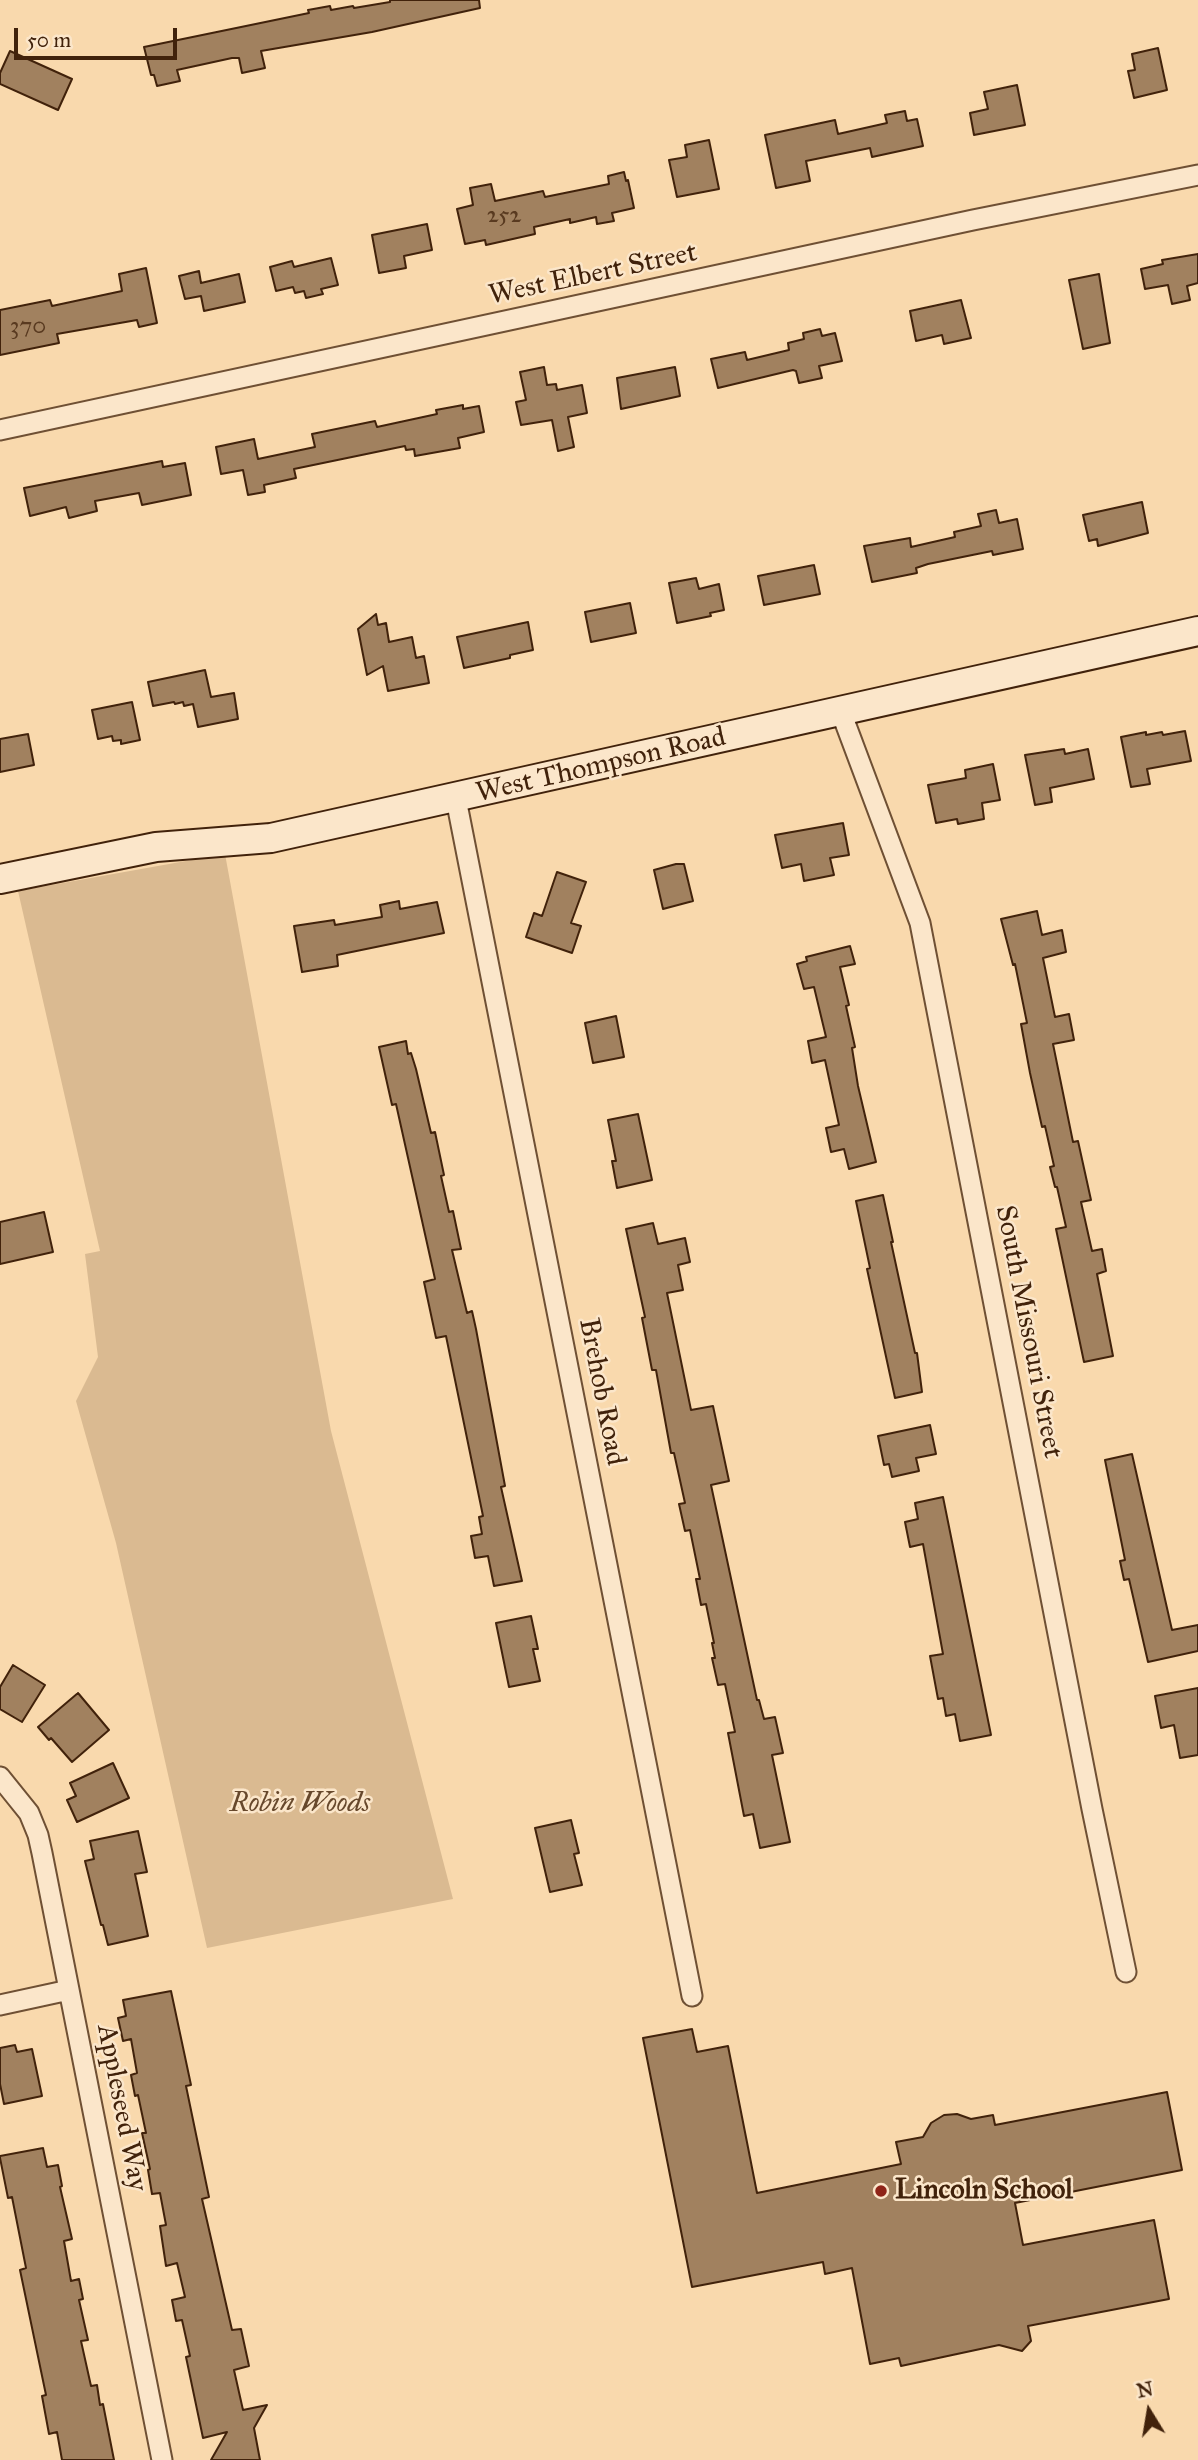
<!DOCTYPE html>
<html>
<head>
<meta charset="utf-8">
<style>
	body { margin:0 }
	#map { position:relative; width:1198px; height:2460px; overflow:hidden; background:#f9d9ad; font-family:"IM FELL Great Primer",serif }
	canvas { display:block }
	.north { position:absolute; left:1114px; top:2376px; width:70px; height:70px; -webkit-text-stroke:5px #fbe6ca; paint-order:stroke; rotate:349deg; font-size:19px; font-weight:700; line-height:28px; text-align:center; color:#41220b }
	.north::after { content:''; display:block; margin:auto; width:24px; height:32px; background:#41220b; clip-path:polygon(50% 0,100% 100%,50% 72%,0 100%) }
	.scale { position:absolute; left:14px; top:28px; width:163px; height:32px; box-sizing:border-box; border:4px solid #41220b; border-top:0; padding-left:9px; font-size:21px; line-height:24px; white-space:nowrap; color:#41220b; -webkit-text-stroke:5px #fbe6ca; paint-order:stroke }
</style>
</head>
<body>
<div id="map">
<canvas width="1198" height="2460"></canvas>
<div class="north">N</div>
<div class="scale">50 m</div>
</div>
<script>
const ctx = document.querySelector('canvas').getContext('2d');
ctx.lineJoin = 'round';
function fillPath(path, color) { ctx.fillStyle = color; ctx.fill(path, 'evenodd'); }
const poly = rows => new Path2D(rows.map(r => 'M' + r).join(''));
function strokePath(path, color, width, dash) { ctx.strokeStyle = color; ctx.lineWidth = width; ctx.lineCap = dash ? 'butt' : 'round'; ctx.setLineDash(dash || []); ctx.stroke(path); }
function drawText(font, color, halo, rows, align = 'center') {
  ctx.font = font + ' "IM FELL Great Primer",serif'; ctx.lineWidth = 5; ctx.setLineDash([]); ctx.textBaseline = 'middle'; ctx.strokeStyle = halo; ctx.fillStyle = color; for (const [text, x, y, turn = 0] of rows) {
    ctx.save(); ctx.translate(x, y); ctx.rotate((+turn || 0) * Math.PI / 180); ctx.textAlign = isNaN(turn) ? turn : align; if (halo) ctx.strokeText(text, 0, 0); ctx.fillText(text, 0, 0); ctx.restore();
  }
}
const green = poly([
	[225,854,331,1431,453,1899,207,1948,116,1543,76,1401,98,1357,85,1254,100,1251,18,891]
]);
const building = poly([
	[390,0,479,0,480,8,372,32,261,51,265,68,242,73,239,58,232,58,177,70,180,81,157,86,154,75,151,75,144,47,309,13,308,10,330,6,331,10,353,6,354,8,390,2,390,0],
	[1158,48,1167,90,1134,98,1128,71,1135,70,1132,54,1158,48],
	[10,51,72,79,58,110,0,84,0,73,10,51],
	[1017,85,1025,125,974,135,970,113,988,109,984,92,1017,85],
	[905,111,907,121,917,119,923,146,872,157,870,148,806,161,810,181,776,188,765,135,835,120,838,134,887,123,885,115,905,111],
	[709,140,719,189,677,197,669,160,687,157,685,145,709,140],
	[624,172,626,181,628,180,634,208,612,213,614,221,597,224,596,217,570,223,570,219,534,227,535,234,486,245,485,240,465,244,457,209,473,205,470,188,491,184,495,201,543,191,545,197,609,184,608,176,624,172],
	[427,224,432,250,404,256,406,268,379,273,372,235,427,224],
	[1198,254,1198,283,1187,286,1190,300,1172,304,1168,285,1145,289,1141,269,1163,264,1162,260,1198,254],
	[331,258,338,285,321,289,323,294,306,298,304,291,295,293,293,287,276,291,270,267,292,261,294,267,331,258],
	[146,268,157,323,139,327,137,320,57,334,59,343,0,355,0,310,50,300,52,306,122,291,119,274,146,268],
	[199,271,201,283,239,274,245,302,204,311,201,296,185,299,179,276,199,271],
	[1099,274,1110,343,1083,349,1069,280,1099,274],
	[961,300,971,338,944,344,942,335,916,341,910,311,961,300],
	[820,329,822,336,835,333,842,361,819,366,822,378,799,383,796,371,793,370,718,388,711,359,745,352,747,360,789,350,788,343,804,339,803,333,820,329],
	[544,367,547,385,556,384,557,390,582,385,587,413,568,417,574,447,558,451,552,420,521,425,516,402,526,400,520,372,544,367],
	[675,367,680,396,621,409,617,378,675,367],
	[463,405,463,409,479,406,484,432,458,438,460,448,415,456,414,449,406,450,405,446,294,469,296,478,264,485,265,492,248,495,243,470,221,474,216,447,254,439,258,459,315,447,312,434,375,421,377,427,437,414,436,410,463,405],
	[162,461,163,467,185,463,191,495,142,505,139,493,95,501,97,511,69,518,66,507,30,516,24,488,162,461],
	[1142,502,1148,533,1098,546,1097,539,1089,541,1083,515,1142,502],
	[996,510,999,523,1017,519,1023,549,993,555,992,551,928,564,916,568,917,573,872,582,864,546,910,538,911,547,955,537,954,532,981,526,978,514,996,510],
	[814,565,820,594,764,605,758,576,814,565],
	[696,578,699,589,719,584,724,610,710,613,711,616,677,623,669,583,696,578],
	[630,603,636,633,591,642,585,612,630,603],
	[376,614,378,625,386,623,389,642,412,637,416,658,424,656,429,683,388,691,383,666,367,675,358,629,376,614],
	[528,622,533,650,510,655,510,658,464,668,457,637,528,622],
	[205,670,211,697,234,693,238,719,198,727,193,704,184,706,183,702,175,704,174,702,153,706,148,682,205,670],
	[132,702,140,740,121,744,121,740,113,741,112,736,98,739,92,710,132,702],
	[1185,731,1191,761,1147,769,1150,784,1131,787,1121,737,1146,732,1146,735,1162,732,1163,735,1185,731],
	[28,734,34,765,0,772,0,739,28,734],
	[1064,749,1065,754,1088,749,1094,779,1050,788,1052,802,1035,805,1025,755,1064,749],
	[993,764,1000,800,982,803,984,819,958,824,957,819,936,823,928,785,966,778,965,770,993,764],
	[843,823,849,855,830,858,834,875,804,881,801,864,782,868,775,835,843,823],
	[676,864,684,864,693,901,663,909,654,870,676,864],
	[557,872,586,882,571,923,581,926,572,953,526,937,534,913,542,916,557,872],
	[399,901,400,909,437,902,444,933,337,955,338,966,302,972,294,926,334,920,335,925,382,917,380,905,399,901],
	[1037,911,1042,935,1062,930,1066,952,1043,958,1055,1017,1069,1014,1074,1040,1053,1044,1073,1142,1078,1141,1091,1200,1081,1202,1092,1251,1102,1249,1106,1271,1097,1274,1113,1356,1084,1362,1056,1229,1066,1227,1057,1187,1055,1187,1050,1167,1054,1166,1045,1126,1042,1127,1030,1073,1021,1024,1027,1023,1015,964,1013,965,1001,919,1037,911],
	[850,946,855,964,840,967,849,1005,846,1006,855,1047,852,1048,858,1086,876,1162,849,1169,844,1149,831,1152,826,1128,839,1125,825,1060,812,1063,808,1041,826,1037,814,987,804,989,797,964,807,961,806,957,850,946],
	[616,1016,624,1057,593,1063,585,1023,616,1016],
	[406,1041,408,1054,411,1053,416,1069,431,1133,435,1132,444,1175,441,1176,449,1212,453,1211,461,1249,452,1250,467,1313,472,1311,476,1329,505,1486,501,1487,522,1581,494,1586,488,1556,475,1558,471,1536,482,1534,479,1517,483,1516,446,1336,436,1338,424,1282,435,1279,396,1104,392,1105,379,1047,406,1041],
	[638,1114,652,1180,617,1188,612,1161,616,1161,608,1120,638,1114],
	[883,1195,893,1242,891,1242,915,1353,917,1353,922,1392,895,1398,867,1269,870,1268,856,1201,883,1195],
	[44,1212,53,1252,0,1264,0,1222,44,1212],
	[653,1223,658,1244,685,1238,690,1262,678,1265,683,1290,667,1293,691,1410,713,1406,729,1481,711,1485,757,1700,759,1700,764,1719,775,1717,783,1753,772,1755,790,1842,760,1848,753,1814,744,1816,728,1733,735,1732,725,1684,718,1685,712,1658,715,1658,712,1643,714,1643,706,1604,701,1605,696,1579,700,1579,690,1530,685,1531,679,1504,685,1503,674,1453,671,1453,656,1370,652,1370,642,1318,645,1317,626,1229,653,1223],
	[930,1425,936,1454,916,1458,919,1471,892,1477,889,1464,884,1465,878,1436,930,1425],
	[1132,1454,1172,1630,1198,1625,1198,1651,1148,1662,1129,1579,1124,1580,1120,1561,1125,1560,1105,1460,1132,1454],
	[943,1497,991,1735,960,1741,955,1714,946,1716,943,1698,938,1699,930,1656,943,1654,923,1544,910,1547,905,1522,918,1519,915,1503,943,1497],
	[531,1616,538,1649,533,1649,540,1681,509,1687,496,1623,531,1616],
	[13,1665,45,1685,22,1722,0,1709,0,1687,13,1665],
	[1198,1688,1198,1755,1180,1758,1174,1725,1161,1728,1155,1696,1198,1688],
	[78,1693,109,1730,72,1762,51,1738,49,1740,38,1727,78,1693],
	[113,1763,129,1798,77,1822,67,1800,76,1796,70,1783,113,1763],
	[571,1820,579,1853,574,1854,582,1885,550,1892,535,1828,571,1820],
	[138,1831,147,1872,135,1874,148,1936,108,1945,103,1925,101,1925,85,1861,94,1859,90,1841,138,1831],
	[171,1991,191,2085,186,2086,209,2197,202,2199,232,2330,241,2329,249,2366,234,2370,243,2410,267,2405,254,2428,260,2460,211,2460,227,2432,203,2438,186,2357,190,2356,182,2320,176,2321,172,2300,185,2297,177,2263,166,2266,160,2226,166,2225,160,2193,152,2194,148,2170,150,2169,142,2133,146,2133,138,2095,135,2096,131,2075,137,2073,131,2039,123,2041,118,2018,126,2016,123,2000,171,1991],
	[692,2029,697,2052,728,2046,757,2193,901,2164,896,2142,923,2137,931,2123,944,2115,957,2114,971,2119,993,2115,995,2125,1167,2092,1182,2170,1015,2203,1023,2245,1154,2220,1169,2299,1028,2326,1031,2341,1022,2351,999,2345,901,2366,899,2358,870,2364,852,2268,825,2274,823,2262,692,2287,643,2038,692,2029],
	[15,2045,17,2052,32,2049,42,2096,4,2104,0,2084,0,2048,15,2045],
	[43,2148,47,2167,58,2165,62,2186,60,2187,72,2239,64,2241,71,2281,79,2279,83,2299,79,2300,88,2340,81,2341,91,2386,97,2385,100,2405,103,2404,114,2460,62,2460,57,2432,49,2434,42,2396,46,2395,20,2270,26,2268,12,2197,8,2198,0,2158,0,2156,43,2148]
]);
const minor = poly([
	[0,430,973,220,1198,175],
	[841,712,920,923,1092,1809,1126,1972],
	[456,799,692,1996],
	[0,1777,29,1813,38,1835,42,1853,162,2460],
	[0,2005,69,1990]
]);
const secondary = poly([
	[0,879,156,847,271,838,1198,631]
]);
const markers = [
	[881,2191,7,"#8f2418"]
];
const numberNames = [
	["252",504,216],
	["370",28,327]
];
const streetNames = [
	["West Elbert Street",593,275,-12],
	["West Thompson Road",601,766,-13],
	["South Missouri Street",1028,1332,79],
	["Brehob Road",601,1392,79],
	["Appleseed Way",121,2108,79]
];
const parkNames = [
	["Robin Woods",300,1804]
];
const poiNames = [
	["Lincoln School",895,2191]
];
fillPath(green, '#daba91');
fillPath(building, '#a1815f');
strokePath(building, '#41220b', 2);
strokePath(minor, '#6f5034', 23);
strokePath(secondary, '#41220b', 32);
strokePath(minor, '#fbe6ca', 19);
strokePath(secondary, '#fbe6ca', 28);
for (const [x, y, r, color] of markers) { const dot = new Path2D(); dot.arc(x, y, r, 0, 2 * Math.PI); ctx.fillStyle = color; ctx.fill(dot); strokePath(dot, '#fbe6ca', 2.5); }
drawText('24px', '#593a20', null, numberNames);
drawText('28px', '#41220b', '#fbe6ca', streetNames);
drawText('italic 28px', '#67482c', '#fbe6ca', parkNames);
drawText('bold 28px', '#41220b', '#fbe6ca', poiNames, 'left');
</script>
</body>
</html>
